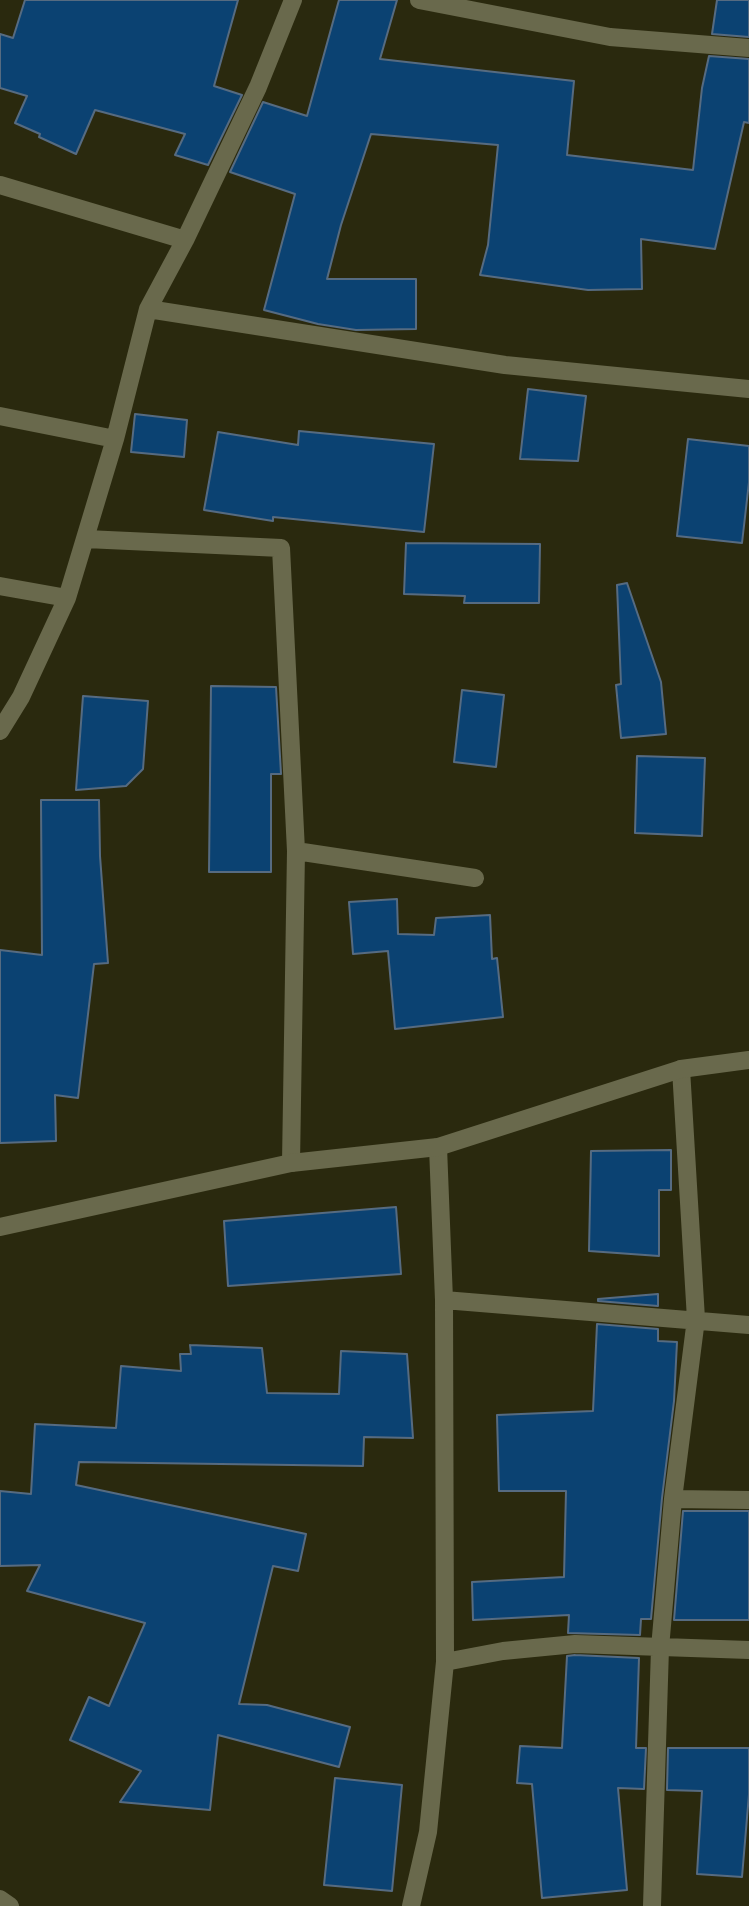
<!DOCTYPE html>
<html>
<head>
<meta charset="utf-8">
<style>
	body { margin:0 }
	canvas { display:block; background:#2a290e }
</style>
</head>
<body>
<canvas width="749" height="1906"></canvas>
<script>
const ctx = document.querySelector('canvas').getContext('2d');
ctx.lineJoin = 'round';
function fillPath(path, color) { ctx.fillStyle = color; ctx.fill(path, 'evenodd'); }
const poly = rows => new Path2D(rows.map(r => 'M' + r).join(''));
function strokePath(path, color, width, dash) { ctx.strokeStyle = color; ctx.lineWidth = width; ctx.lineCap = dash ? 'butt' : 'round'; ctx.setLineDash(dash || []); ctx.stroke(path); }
const building = poly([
	[25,0,238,0,214,86,242,95,208,165,175,155,185,134,95,110,76,154,39,137,40,134,15,123,27,96,0,88,0,34,13,38,25,0],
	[339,0,397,0,380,59,574,81,567,155,693,170,702,88,709,56,749,59,749,123,744,122,715,249,641,239,642,289,588,290,480,275,488,245,498,145,371,134,341,225,327,279,416,279,416,329,356,330,318,324,264,310,295,194,230,172,263,102,307,116,339,0],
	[717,0,749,0,749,37,712,34,717,0],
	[528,389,586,396,578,461,520,459,528,389],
	[135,414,187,420,184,457,131,452,135,414],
	[299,431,434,444,424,532,273,517,273,521,204,510,218,432,298,445,299,431],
	[688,439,749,446,749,482,742,543,677,536,688,439],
	[406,543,540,544,539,603,464,603,465,596,404,594,406,543],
	[627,583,661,682,666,734,621,738,616,685,621,684,617,585,627,583],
	[211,686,276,687,281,774,271,774,271,872,209,872,211,686],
	[462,690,504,695,496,767,454,762,462,690],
	[83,696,148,701,143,769,126,786,76,790,83,696],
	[637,756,705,758,702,836,635,833,637,756],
	[41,800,99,800,100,856,108,963,94,964,78,1098,55,1095,56,1141,0,1143,0,950,42,955,41,800],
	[397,899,398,934,434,935,436,918,490,915,492,959,497,958,503,1017,395,1029,388,951,353,954,349,902,397,899],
	[671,1150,671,1190,659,1190,659,1256,589,1251,591,1151,671,1150],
	[396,1207,401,1274,228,1286,224,1221,396,1207],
	[658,1294,658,1306,598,1301,598,1299,658,1294],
	[597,1324,658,1329,658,1341,677,1342,674,1401,662,1498,651,1619,641,1619,640,1635,568,1633,569,1615,473,1620,472,1582,564,1577,566,1491,499,1491,497,1415,593,1411,597,1324],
	[190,1345,262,1348,267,1393,339,1394,341,1351,407,1354,413,1438,364,1437,363,1466,79,1462,76,1485,306,1534,298,1571,273,1566,239,1704,267,1705,350,1727,339,1767,218,1735,210,1810,120,1802,141,1771,70,1740,89,1697,109,1706,145,1623,27,1591,40,1565,0,1566,0,1491,31,1494,35,1424,116,1428,121,1366,181,1371,180,1354,191,1354,190,1345],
	[683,1511,749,1511,749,1620,674,1620,683,1511],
	[575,1655,639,1658,636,1748,646,1748,644,1789,618,1788,627,1890,542,1898,532,1784,517,1783,520,1746,562,1748,567,1656,575,1655],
	[668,1748,749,1748,749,1794,742,1877,697,1874,702,1791,667,1790,668,1748],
	[335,1778,402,1785,392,1891,324,1885,335,1778]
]);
const minor = poly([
	[419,0,610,37,749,48],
	[0,185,185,240],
	[148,309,505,365,749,389],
	[0,416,115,439],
	[86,539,281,548,296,851],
	[0,586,67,598],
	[0,731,21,697,67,598,115,439,148,309,185,240,258,87,293,0],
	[291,1163,296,851,475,878],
	[444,1300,749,1325],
	[673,1499,749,1500],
	[445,1662,503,1651,575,1644,749,1650],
	[0,1899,10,1906],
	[411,1906,428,1832,445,1662,444,1300,438,1147],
	[652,1906,660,1648,673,1499,696,1319,681,1069]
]);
const tertiary = poly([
	[0,1227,291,1163,438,1147,681,1069,749,1060]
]);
fillPath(building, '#0b4272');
strokePath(building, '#566b81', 2);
strokePath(minor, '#69694c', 18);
strokePath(tertiary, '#69694c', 18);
</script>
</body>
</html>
